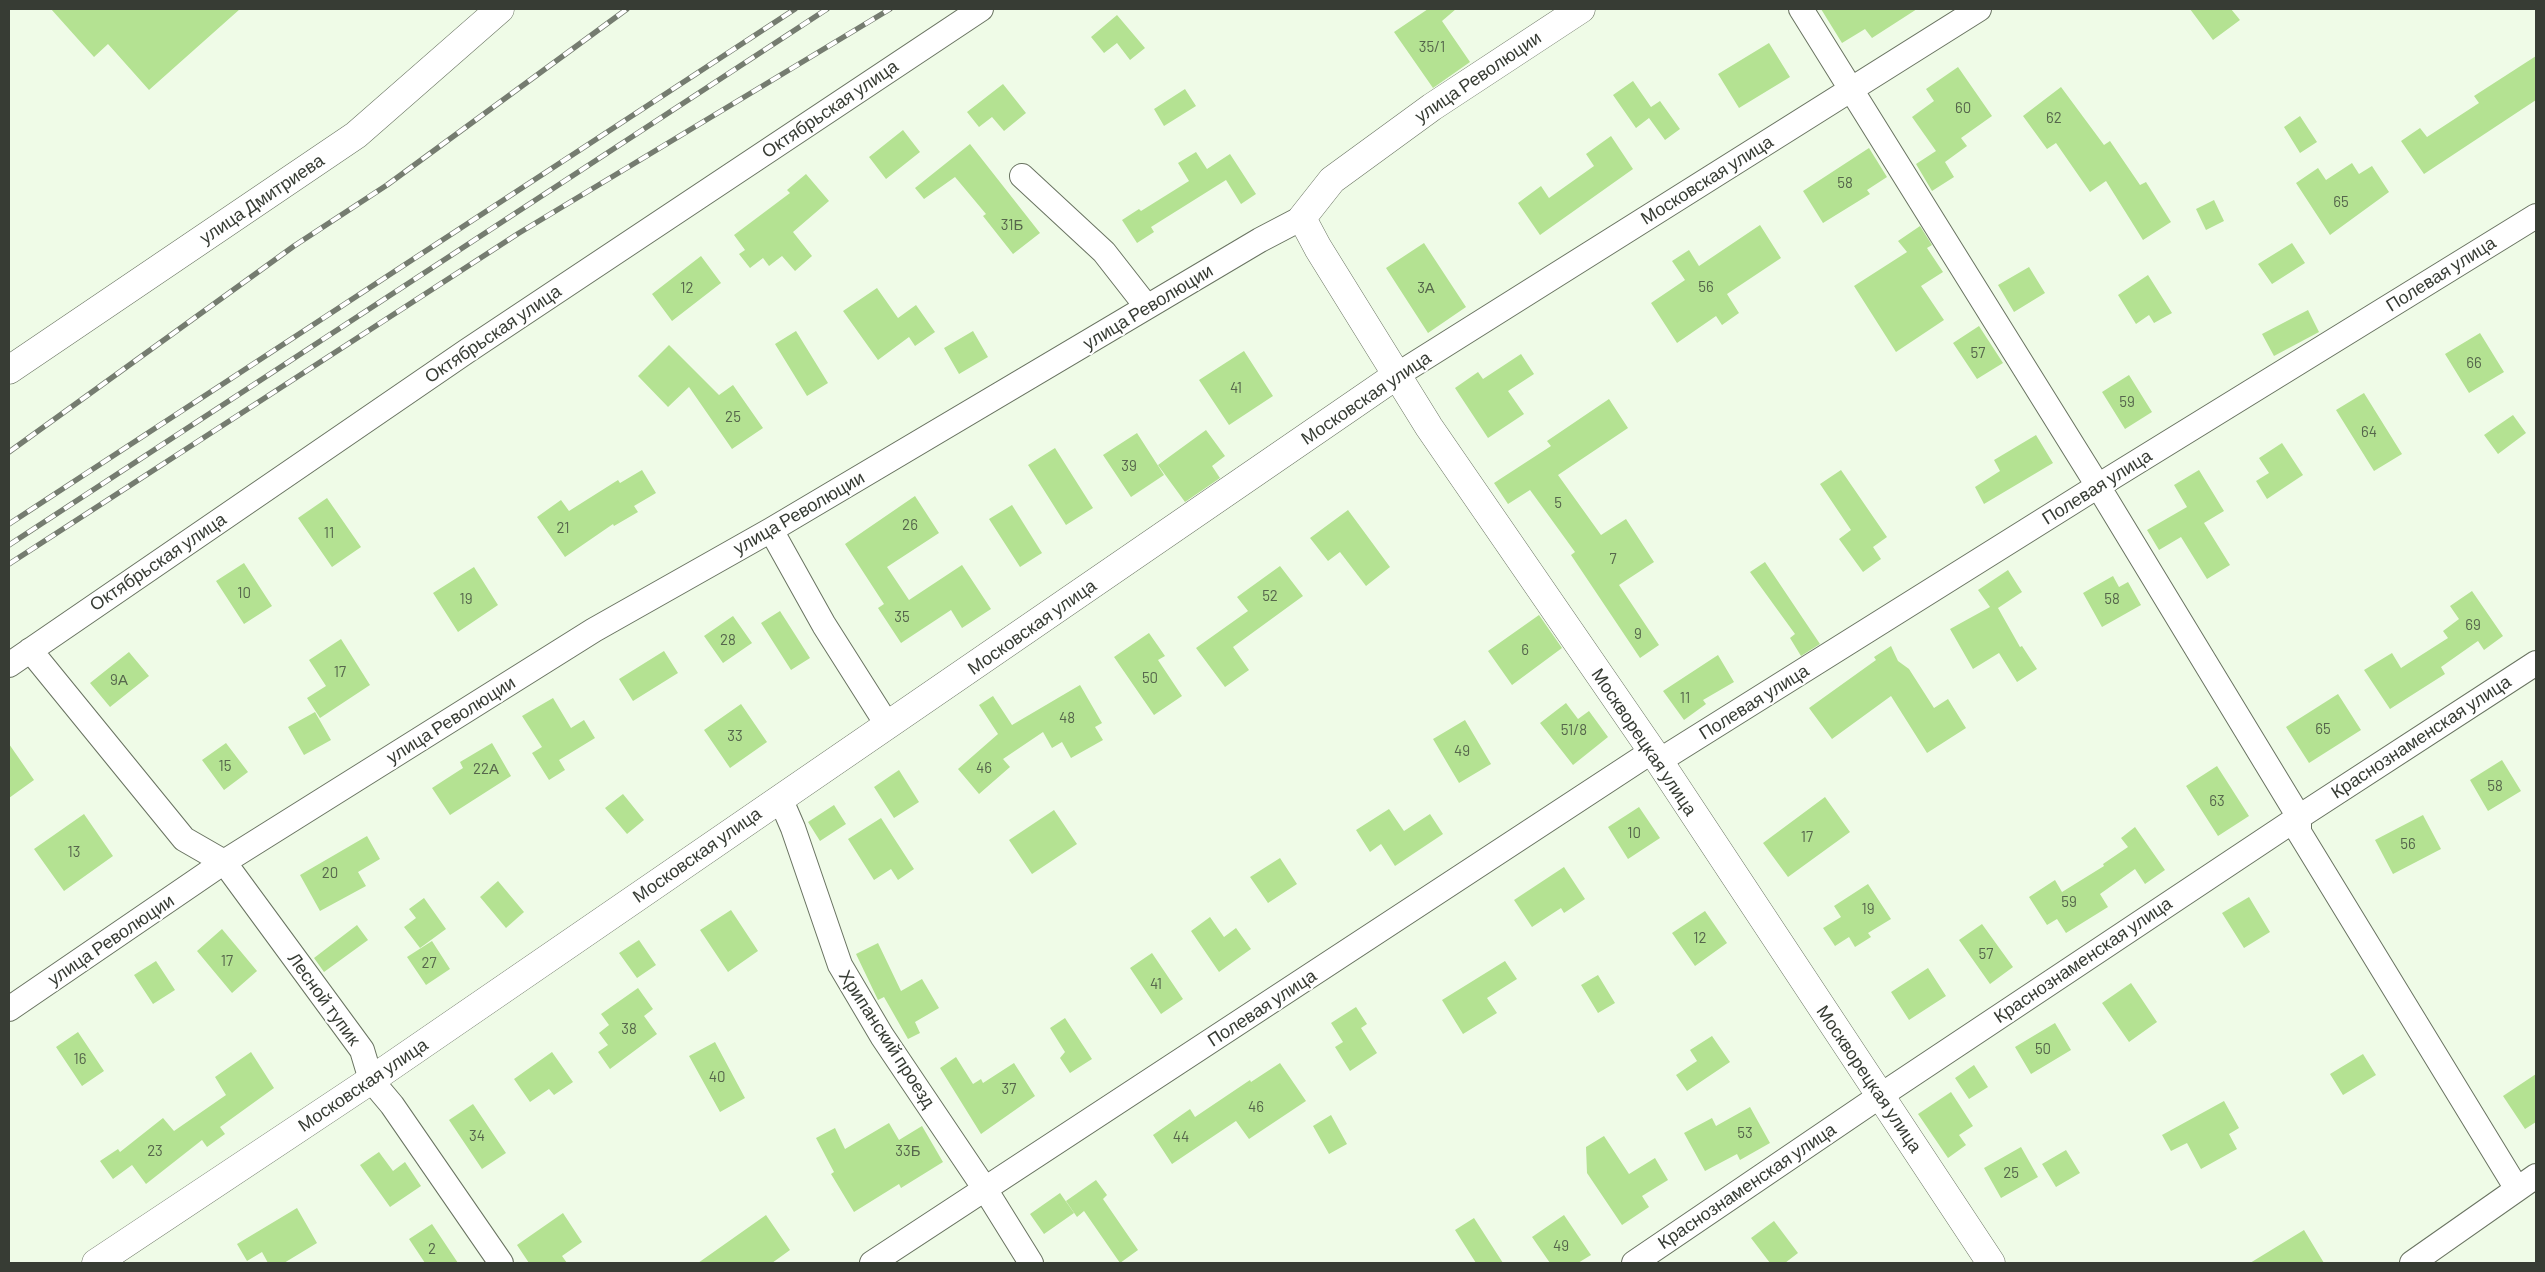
<!DOCTYPE html>
<html>
<head>
<meta charset="utf-8">
<style>
	body { margin:0 }
	#map { position:relative; width:2545px; height:1272px; overflow:hidden; background:#effbe7; font-family:Barlow,sans-serif }
	canvas { display:block }
	.frame { position:absolute; inset:0; border:10px solid #373c34; pointer-events:none }
</style>
</head>
<body>
<div id="map">
<canvas width="2545" height="1272"></canvas>
<div class="frame"></div>
</div>
<script>
const ctx = document.querySelector('canvas').getContext('2d');
ctx.lineJoin = 'round';
function fillPath(path, color) { ctx.fillStyle = color; ctx.fill(path, 'evenodd'); }
const poly = rows => new Path2D(rows.map(r => 'M' + r).join(''));
function strokePath(path, color, width, dash) { ctx.strokeStyle = color; ctx.lineWidth = width; ctx.lineCap = dash ? 'butt' : 'round'; ctx.setLineDash(dash || []); ctx.stroke(path); }
function drawText(font, color, halo, rows, align = 'center') {
  ctx.font = font + ' Barlow,sans-serif'; ctx.lineWidth = 4.5; ctx.setLineDash([]); ctx.textBaseline = 'middle'; ctx.strokeStyle = halo; ctx.fillStyle = color; for (const [text, x, y, turn = 0] of rows) {
    ctx.save(); ctx.translate(x, y); ctx.rotate((+turn || 0) * Math.PI / 180); ctx.textAlign = isNaN(turn) ? turn : align; if (halo) ctx.strokeText(text, 0, 0); ctx.fillText(text, 0, 0); ctx.restore();
  }
}
const building = poly([
	[51,9,240,9,149,90,108,44,94,57],
	[1428,9,1456,9,1442,21,1470,62,1433,88,1394,32],
	[1821,9,1917,9,1872,38,1865,29,1842,43],
	[2190,9,2231,9,2240,20,2213,40],
	[1117,15,1145,48,1130,60,1117,43,1104,53,1091,37],
	[1769,43,1790,77,1739,108,1718,74],
	[2536,56,2536,100,2424,174,2401,141,2420,128,2427,137,2479,103,2474,96],
	[1958,67,1992,116,1961,138,1967,146,1945,162,1954,177,1932,191,1916,164,1936,151,1912,117,1934,101,1926,89],
	[1633,81,1651,107,1660,101,1680,129,1665,140,1649,118,1636,128,1613,95],
	[1003,84,1026,113,1004,131,992,117,979,127,967,112],
	[2061,87,2104,145,2110,141,2140,185,2146,182,2171,222,2143,240,2106,181,2090,192,2056,143,2047,149,2023,116],
	[1185,89,1196,106,1164,126,1154,109],
	[2300,116,2317,142,2300,153,2284,127],
	[903,130,920,152,886,179,869,157],
	[1611,136,1633,169,1540,235,1518,203,1541,186,1549,198,1594,166,1586,154],
	[970,144,1040,233,1013,254,983,216,986,214,955,177,924,199,915,188],
	[1869,148,1887,177,1867,190,1870,194,1823,223,1803,191],
	[1196,152,1207,169,1230,154,1256,194,1241,204,1226,180,1151,227,1154,232,1137,243,1122,220,1139,209,1141,211,1189,181,1178,163],
	[2352,163,2359,174,2372,166,2389,192,2330,235,2296,183,2318,168,2326,180],
	[806,174,829,201,793,232,812,256,795,271,782,256,769,266,763,258,750,268,739,254,745,250,734,235,790,193,787,190],
	[2214,200,2224,221,2206,230,2196,209],
	[1760,225,1781,258,1727,294,1739,313,1722,325,1716,316,1677,343,1651,303,1685,280,1672,261,1689,250,1699,266],
	[1920,226,1932,245,1927,248,1943,272,1921,286,1944,320,1896,352,1854,286,1907,252,1898,241],
	[1424,243,1466,307,1428,333,1386,268],
	[2292,243,2305,263,2272,284,2258,264],
	[701,256,721,283,672,321,652,294],
	[2029,267,2045,293,2014,312,1998,285],
	[2148,275,2172,313,2154,323,2149,315,2136,324,2118,295],
	[877,288,898,318,916,305,935,332,915,346,909,337,878,360,843,311],
	[2308,310,2319,332,2274,356,2262,334],
	[1979,326,2003,363,1977,379,1953,343],
	[796,331,828,383,807,396,775,344],
	[973,331,988,357,959,374,944,348],
	[2480,333,2504,372,2469,393,2445,354],
	[669,345,719,395,733,385,763,428,732,449,689,387,668,407,638,376],
	[1244,351,1273,396,1229,425,1199,380],
	[1521,354,1534,374,1508,391,1524,414,1488,438,1455,388,1478,372,1483,379],
	[2129,375,2152,412,2125,429,2102,392],
	[2364,393,2402,454,2374,471,2336,410],
	[1609,399,1628,428,1558,475,1601,535,1626,519,1654,562,1619,585,1659,645,1640,658,1571,555,1575,552,1530,490,1508,504,1494,483,1551,446,1547,441],
	[2513,415,2526,433,2498,454,2484,435],
	[1206,430,1225,456,1212,466,1220,478,1185,502,1158,465],
	[1137,433,1164,475,1131,497,1103,455],
	[2036,435,2053,463,1984,504,1975,487,2000,471,1994,460],
	[2282,443,2303,475,2267,499,2256,481,2269,473,2259,458],
	[1055,448,1093,508,1066,525,1028,465],
	[642,470,656,493,634,506,638,512,614,526,613,524,565,557,537,517,561,500,569,511,618,480,620,483],
	[1841,470,1887,537,1873,547,1881,559,1863,572,1839,539,1851,530,1820,484],
	[2199,470,2224,511,2204,523,2230,565,2207,579,2181,537,2159,550,2147,530,2187,507,2174,485],
	[915,496,939,533,887,567,909,600,962,565,991,609,962,628,951,610,901,643,878,608,884,604,845,544],
	[327,498,361,547,332,567,298,518],
	[1012,505,1042,553,1020,567,989,519],
	[1348,510,1390,567,1366,586,1340,552,1328,561,1310,538],
	[1765,562,1820,644,1801,656,1790,638,1795,634,1750,572],
	[244,563,272,606,244,624,216,581],
	[1280,566,1303,596,1233,647,1249,670,1225,687,1196,648,1248,611,1237,597],
	[474,567,498,605,458,632,433,593],
	[2008,570,2022,592,1998,608,2020,647,2022,646,2037,669,2017,682,1999,653,1973,669,1950,629,1990,607,1978,590],
	[2113,576,2119,587,2128,582,2141,605,2102,627,2083,593],
	[2472,591,2503,636,2484,650,2478,641,2441,667,2445,674,2390,709,2364,670,2392,653,2401,668,2448,638,2443,631,2459,619,2450,606],
	[780,611,810,658,791,670,761,623],
	[1539,615,1562,648,1512,685,1488,651],
	[733,616,752,643,723,663,704,636],
	[1149,633,1165,656,1158,660,1182,696,1154,715,1114,657],
	[341,639,370,685,320,718,307,698,326,686,309,660],
	[1891,646,1898,661,1909,669,1934,708,1948,699,1966,728,1927,753,1891,696,1832,739,1809,708,1876,660,1874,657],
	[664,651,678,673,633,701,619,679],
	[129,652,149,676,110,707,90,683],
	[1718,655,1734,682,1703,700,1706,704,1684,720,1663,691],
	[1080,685,1102,723,1095,727,1103,740,1071,758,1062,742,1052,748,1043,732,1003,759,1010,767,979,794,958,769,998,734,979,705,993,696,1012,725],
	[2338,694,2361,730,2309,763,2286,727],
	[553,698,571,728,584,720,595,738,559,760,565,770,549,780,532,753,542,747,522,716],
	[1566,703,1578,719,1589,711,1608,737,1573,765,1540,723],
	[741,704,767,742,730,768,704,730],
	[315,712,331,740,304,755,288,727],
	[1465,720,1491,764,1459,783,1433,739],
	[226,743,248,772,224,790,202,760],
	[492,743,511,776,450,815,432,788,463,768,460,762],
	[9,744,34,780,9,798],
	[2502,760,2521,791,2488,811,2470,780],
	[2217,766,2249,816,2218,836,2186,786],
	[899,770,919,802,894,818,874,787],
	[623,794,644,820,627,834,605,808],
	[1825,797,1850,832,1788,877,1763,843],
	[834,805,846,824,820,841,808,822],
	[1639,807,1660,838,1628,859,1608,827],
	[1389,809,1404,831,1430,814,1443,834,1395,866,1381,844,1370,852,1356,830],
	[1054,810,1077,844,1032,874,1009,840],
	[84,814,113,856,64,891,34,849],
	[2423,815,2441,849,2393,874,2375,840],
	[881,818,914,869,898,880,891,869,874,880,848,839],
	[2135,827,2165,870,2145,884,2135,869,2100,894,2108,907,2066,933,2057,919,2047,925,2029,897,2055,880,2062,892,2104,866,2103,864,2128,847,2121,838],
	[367,836,380,859,358,872,366,886,320,911,300,875],
	[1280,858,1297,884,1268,903,1250,877],
	[1564,867,1585,899,1564,913,1561,908,1532,927,1514,900],
	[498,881,524,912,506,928,480,897],
	[1868,884,1891,919,1868,933,1871,937,1855,947,1849,937,1835,946,1823,928,1841,917,1834,906],
	[2249,897,2270,932,2244,948,2222,913],
	[424,898,446,929,420,948,404,927,416,918,409,909],
	[731,910,758,951,728,972,700,930],
	[1705,911,1727,943,1695,966,1672,933],
	[1210,917,1224,937,1236,928,1251,949,1219,972,1191,931],
	[1982,924,2013,967,1990,984,1959,940],
	[357,925,368,940,324,972,314,958],
	[222,929,257,971,232,993,197,951],
	[639,940,656,965,637,978,619,953],
	[432,941,450,969,426,985,407,957],
	[878,943,901,991,922,979,939,1008,915,1022,920,1033,908,1039,884,997,878,1000,856,954],
	[1152,953,1183,999,1161,1014,1130,968],
	[156,961,175,990,153,1004,134,975],
	[1505,961,1517,979,1487,998,1497,1013,1463,1034,1442,1000],
	[1928,968,1946,996,1909,1020,1891,992],
	[1598,975,1615,1003,1598,1013,1581,985],
	[2131,983,2157,1022,2129,1042,2102,1003],
	[638,988,653,1009,644,1016,657,1034,610,1069,598,1052,608,1045,599,1033,609,1025,601,1014],
	[1356,1007,1367,1024,1361,1028,1377,1053,1350,1071,1335,1047,1343,1042,1331,1023],
	[1065,1018,1092,1059,1070,1073,1060,1058,1065,1052,1050,1028],
	[2055,1023,2071,1050,2031,1074,2015,1047],
	[78,1032,104,1071,82,1086,56,1047],
	[1712,1036,1730,1062,1687,1091,1676,1075,1697,1061,1690,1050],
	[715,1042,745,1098,720,1112,689,1056],
	[251,1052,274,1088,220,1127,225,1134,207,1147,202,1140,146,1184,132,1165,113,1179,100,1161,118,1149,120,1152,163,1118,174,1131,226,1095,215,1077],
	[552,1052,573,1082,554,1095,549,1089,530,1102,514,1079],
	[2363,1054,2376,1075,2343,1095,2330,1074],
	[956,1057,973,1084,981,1079,983,1083,1014,1063,1035,1096,981,1134,940,1068],
	[1280,1063,1306,1101,1249,1139,1236,1121,1172,1164,1153,1135,1190,1109,1195,1117,1250,1080,1251,1082],
	[1974,1065,1988,1087,1969,1099,1955,1078],
	[2536,1074,2536,1122,2525,1129,2503,1096],
	[1951,1092,1973,1126,1959,1135,1966,1145,1948,1158,1918,1114],
	[2224,1101,2239,1128,2229,1134,2237,1149,2201,1169,2187,1143,2171,1151,2162,1135],
	[473,1104,506,1153,482,1169,449,1120],
	[1750,1107,1770,1143,1740,1160,1737,1154,1705,1171,1684,1133,1712,1118,1716,1126],
	[1331,1115,1347,1144,1329,1154,1313,1126],
	[889,1123,899,1140,922,1126,943,1162,901,1188,899,1184,854,1212,831,1174,834,1172,816,1138,835,1128,845,1149],
	[1604,1136,1629,1174,1655,1158,1668,1180,1642,1196,1649,1207,1622,1225,1587,1173,1586,1147],
	[2021,1147,2038,1177,2001,1198,1984,1168],
	[2066,1150,2080,1173,2056,1187,2042,1164],
	[379,1152,393,1171,405,1162,421,1186,390,1207,360,1165],
	[1096,1180,1107,1195,1103,1199,1138,1250,1120,1263,1084,1211,1077,1217,1066,1201],
	[1060,1193,1074,1213,1044,1234,1030,1214],
	[297,1208,317,1243,284,1263,268,1263,262,1252,247,1261,237,1244],
	[563,1213,582,1242,562,1256,567,1263,529,1263,517,1245],
	[766,1215,790,1250,772,1263,698,1263],
	[1564,1215,1591,1255,1578,1263,1550,1263,1532,1237],
	[1474,1218,1503,1263,1476,1263,1455,1230],
	[1774,1221,1798,1253,1785,1263,1770,1263,1751,1238],
	[432,1224,458,1263,425,1263,409,1239],
	[2304,1230,2324,1263,2250,1263]
]);
const street = poly([
	[1801,9,2098,486,2299,817,2299,832,2517,1189],
	[1022,176,1104,252,1147,307],
	[1397,375,1979,9],
	[771,530,824,625,888,726],
	[30,650,184,839,224,862,362,1050,371,1080,392,1105,501,1263],
	[9,665,467,351,981,9],
	[1659,761,2098,486,2536,216],
	[780,798,793,828,840,965,882,1036,985,1189,1031,1263],
	[9,1009,224,862,594,630,771,530,1260,240,1302,218],
	[872,1263,1651,752],
	[1634,1263,1880,1096,2299,817,2536,663],
	[2412,1263,2536,1176]
]);
const secondary = poly([
	[1581,9,1432,107,1332,180,1302,218,1318,248,1429,427,1659,761,1991,1263],
	[9,370,356,135,500,9],
	[96,1263,371,1080,1397,375]
]);
const rail = poly([
	[9,452,294,246,387,185,627,9],
	[9,524,795,9],
	[9,545,827,9],
	[9,564,519,233,890,9]
]);
const numberNames = [
	["35/1",1432,47],
	["60",1963,108],
	["62",2054,118],
	["58",1845,183],
	["65",2341,202],
	["31Б",1012,225],
	["56",1706,287],
	["12",687,288],
	["3А",1426,288],
	["57",1978,353],
	["66",2474,363],
	["41",1236,388],
	["59",2127,402],
	["25",733,417],
	["64",2369,432],
	["39",1129,466],
	["5",1558,503],
	["26",910,525],
	["21",563,528],
	["11",329,533],
	["7",1613,559],
	["10",244,593],
	["52",1270,596],
	["19",466,599],
	["58",2112,599],
	["35",902,617],
	["69",2473,625],
	["9",1638,634],
	["28",728,640],
	["6",1525,650],
	["17",340,672],
	["50",1150,678],
	["9А",119,680],
	["11",1685,698],
	["48",1067,718],
	["65",2323,729],
	["51/8",1574,730],
	["33",735,736],
	["49",1462,751],
	["15",225,766],
	["46",984,768],
	["22А",486,769],
	["58",2495,786],
	["63",2217,801],
	["10",1634,833],
	["17",1807,837],
	["56",2408,844],
	["13",74,852],
	["20",330,873],
	["59",2069,902],
	["19",1868,909],
	["12",1700,938],
	["57",1986,954],
	["17",227,961],
	["27",429,963],
	["41",1156,984],
	["38",629,1029],
	["50",2043,1049],
	["16",80,1059],
	["40",717,1077],
	["37",1009,1089],
	["46",1256,1107],
	["53",1745,1133],
	["34",477,1136],
	["44",1181,1137],
	["23",155,1151],
	["33Б",908,1151],
	["25",2011,1173],
	["49",1561,1246],
	["2",432,1249]
];
const streetNames = [
	["улица Революции",1478,77,-34],
	["Октябрьская улица",830,109,-34],
	["Московская улица",1707,180,-32],
	["улица Дмитриева",262,199,-34],
	["Полевая улица",2441,274,-32],
	["улица Революции",1148,307,-31],
	["Октябрьская улица",493,334,-34],
	["Московская улица",1366,398,-34],
	["Полевая улица",2097,487,-32],
	["улица Революции",799,513,-30],
	["Октябрьская улица",158,562,-34],
	["Московская улица",1032,627,-35],
	["Полевая улица",1754,702,-32],
	["улица Революции",451,720,-32],
	["Краснознаменская улица",2421,737,-33],
	["Москворецкая улица",1644,742,56],
	["Московская улица",697,855,-35],
	["улица Революции",111,940,-34],
	["Краснознаменская улица",2083,960,-34],
	["Лесной тупик",324,999,54],
	["Полевая улица",1262,1008,-33],
	["Хрипанский проезд",887,1039,57],
	["Москворецкая улица",1869,1079,56],
	["Московская улица",363,1085,-34],
	["Краснознаменская улица",1747,1186,-34]
];
fillPath(building, '#b4e292');
strokePath(street, '#697361', 26);
strokePath(secondary, '#697361', 29);
strokePath(street, '#fff', 24);
strokePath(secondary, '#fff', 28);
strokePath(rail, '#757c70', 5.5);
strokePath(rail, '#fff', 4, [11]);
drawText('15px', '#56664c', null, numberNames);
drawText('18px', '#373c34', '#fff', streetNames);
</script>
</body>
</html>
